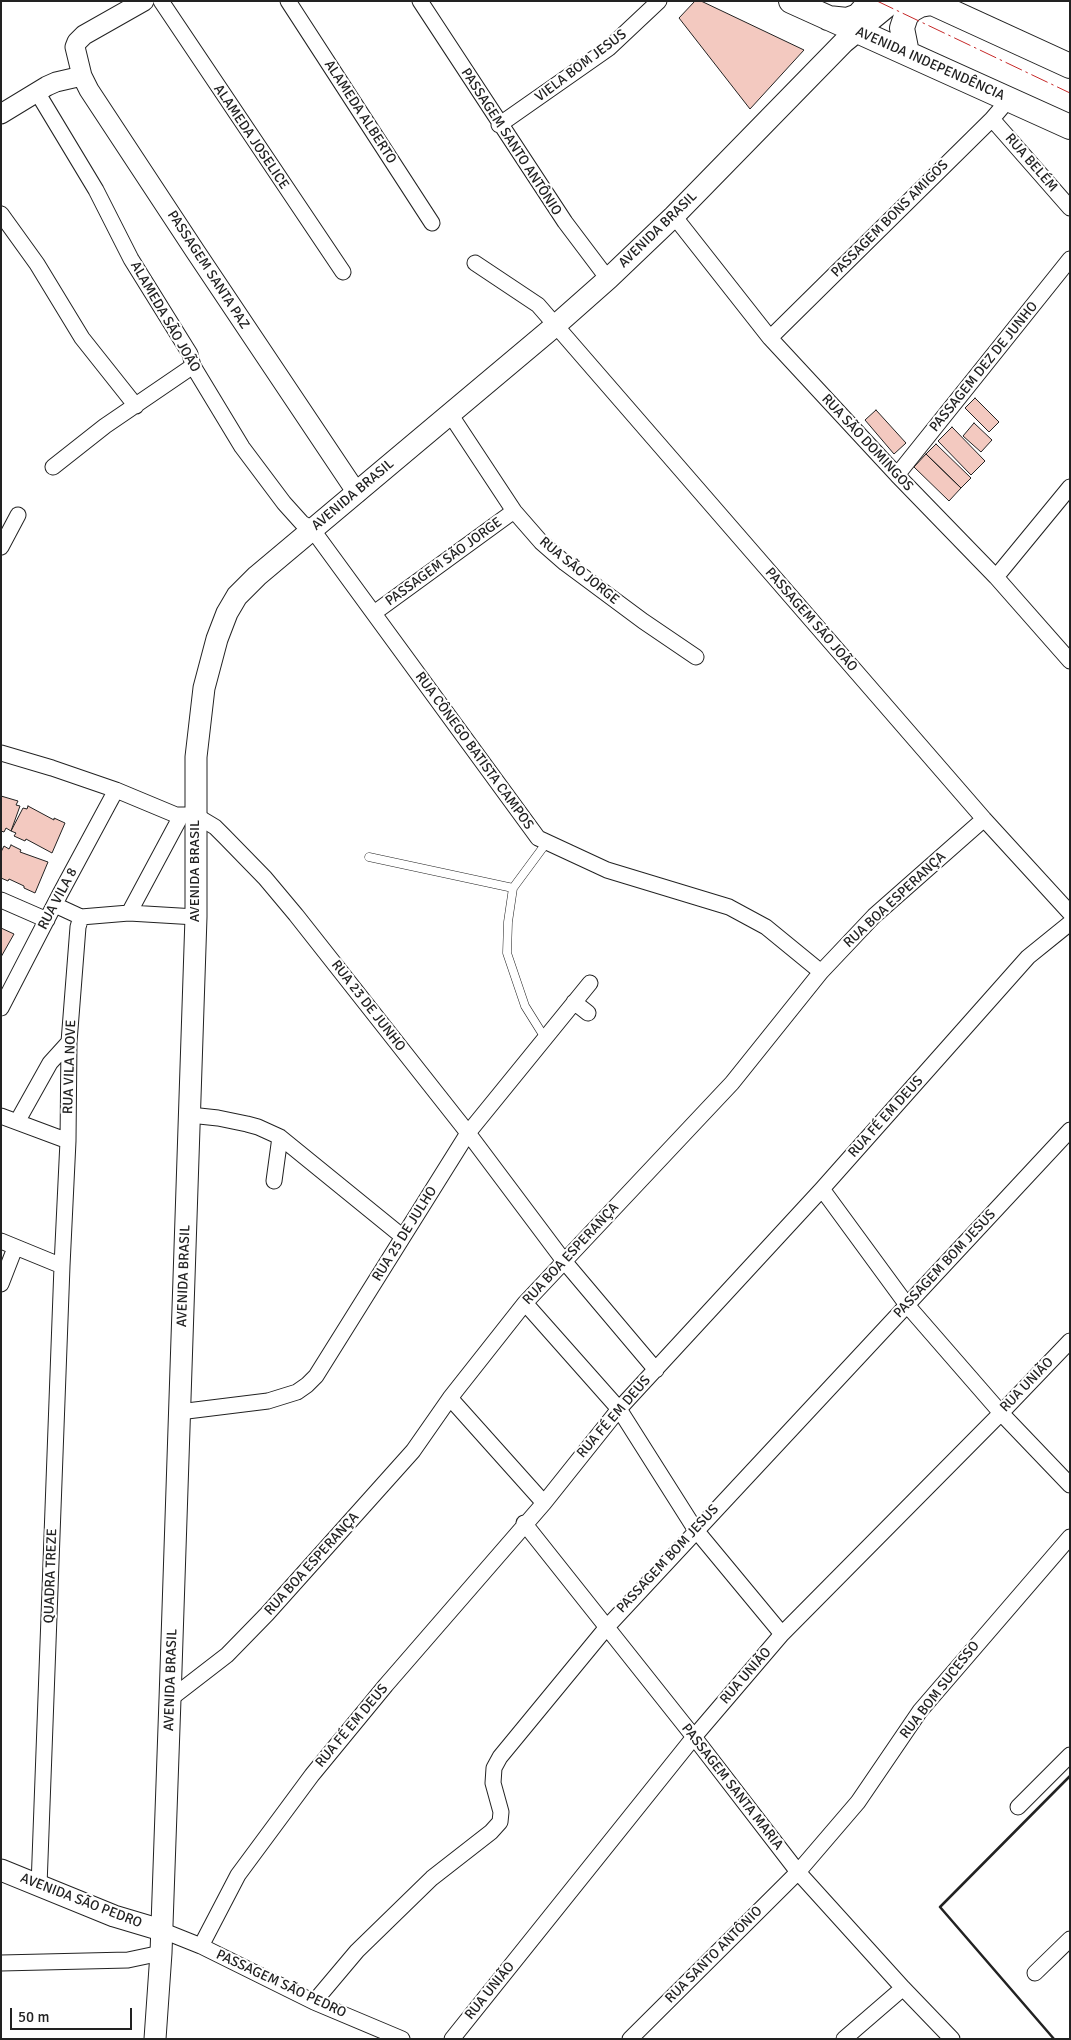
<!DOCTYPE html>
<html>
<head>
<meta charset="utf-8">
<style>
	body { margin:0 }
	#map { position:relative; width:1071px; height:2040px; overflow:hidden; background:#fff; font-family:Signika,sans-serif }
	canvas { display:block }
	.frame { position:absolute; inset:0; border:2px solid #222; pointer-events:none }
	.scale { position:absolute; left:10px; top:2008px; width:122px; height:22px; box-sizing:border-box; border:2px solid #222; border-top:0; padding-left:6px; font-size:15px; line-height:18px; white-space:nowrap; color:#222; -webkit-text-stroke:4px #fff; paint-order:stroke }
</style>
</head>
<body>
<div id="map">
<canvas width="1071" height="2040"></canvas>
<div class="frame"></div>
<div class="scale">50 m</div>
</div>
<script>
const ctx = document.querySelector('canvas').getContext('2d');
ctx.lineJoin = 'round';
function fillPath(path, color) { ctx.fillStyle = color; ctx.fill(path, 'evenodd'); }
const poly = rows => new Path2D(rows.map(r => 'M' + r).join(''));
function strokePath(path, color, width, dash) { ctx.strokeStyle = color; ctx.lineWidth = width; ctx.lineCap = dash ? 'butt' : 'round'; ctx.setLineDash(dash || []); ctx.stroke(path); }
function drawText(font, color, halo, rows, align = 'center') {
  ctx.font = font + ' Signika,sans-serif'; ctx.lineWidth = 4; ctx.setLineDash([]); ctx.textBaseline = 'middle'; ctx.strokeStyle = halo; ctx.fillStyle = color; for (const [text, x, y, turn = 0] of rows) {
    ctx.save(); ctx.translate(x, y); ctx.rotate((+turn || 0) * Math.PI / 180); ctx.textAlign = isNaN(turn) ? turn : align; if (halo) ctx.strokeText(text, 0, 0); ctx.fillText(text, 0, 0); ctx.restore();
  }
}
const building = poly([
	[695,1,701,1,804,50,750,109,679,18,695,1],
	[975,398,999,422,989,432,965,408,975,398],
	[876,410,906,443,894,454,865,420,876,410],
	[974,423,992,440,981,452,963,436,974,423],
	[952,427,985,461,971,475,938,441,952,427],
	[936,444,971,478,961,488,926,454,936,444],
	[926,454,961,488,949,501,914,467,926,454],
	[1,796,18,801,16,805,20,806,11,831,6,828,4,832,1,831,1,796],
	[28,806,54,820,54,818,65,823,52,853,26,839,25,841,14,836,16,833,11,831,23,808,27,809,28,806],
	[11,845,21,850,20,852,48,862,35,893,24,888,24,886,9,879,8,881,1,878,1,852,4,846,9,849,11,845],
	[1,928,14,934,1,957,1,928]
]);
const service = poly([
	[369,857,513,888,547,842],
	[513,888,508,922,507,953,525,1006,545,1038]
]);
const minor = poly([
	[161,1,343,272],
	[288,1,432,223],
	[420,1,565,222,608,279],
	[37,92,96,190,131,259,190,354,193,366,242,447,284,503,302,523,312,529,538,838,607,870,729,907,766,927,821,972],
	[992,119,1070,208],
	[499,125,609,48,659,1],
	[1,214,37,264,82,338,136,406],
	[674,216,770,338,897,475,996,577,1070,661],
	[475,263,538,305,984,819,1070,913],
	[770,338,992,119,1009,99],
	[450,414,514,511,541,542,565,563,643,621,696,657],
	[53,467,105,426,193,366],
	[897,475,1070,259],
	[1,547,18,515],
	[996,577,1070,487],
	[374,613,514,511],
	[1,753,52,768,116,790,176,815,195,815,215,827,225,837,265,878,296,915,468,1133,564,1261,656,1370],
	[1,900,47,920],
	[55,905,81,917],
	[129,913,196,917],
	[574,1002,588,1013],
	[1,1008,60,894,116,790],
	[190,1115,218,1118,247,1124,258,1127,280,1137,403,1237],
	[1,1116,68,1141],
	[17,1122,50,1063,69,1042],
	[274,1181,280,1137],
	[822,1189,907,1305,1001,1413,1070,1485],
	[1,1241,62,1266],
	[1,1284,15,1248],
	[525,1303,619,1409,695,1529,782,1634],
	[450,1398,544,1503],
	[179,1412,268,1401,297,1392,307,1385,316,1376,468,1133,590,983],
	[524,1523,694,1737,798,1872,903,1988,952,2039],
	[170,1699,227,1655,267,1614,413,1451,450,1398,525,1303,732,1083,821,972,874,916,984,819],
	[1018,1807,1070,1755],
	[39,1886,62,1266,68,1141,69,1042,78,927,81,917,129,913,181,816],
	[161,1930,201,1946,314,2002,402,2039],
	[201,1946,238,1875,312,1775,386,1685,544,1503,619,1409,822,1189,1028,957,1070,923],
	[1,1963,128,1960,161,1953],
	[1035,1973,1070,1939],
	[314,2002,357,1951,432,1878,491,1832,500,1822,501,1812,493,1783,494,1768,500,1757,607,1627,1070,1130],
	[452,2039,694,1737,782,1634,1001,1413,1070,1341],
	[630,2039,798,1872,858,1802,920,1711,1070,1537],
	[844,2039,903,1988]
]);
const tertiary = poly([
	[144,1,84,35,77,42,75,47,82,76,89,90,195,251,357,493],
	[1,114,47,86,56,82,82,76]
]);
const secondary = poly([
	[1,1870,114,1916,161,1930],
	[155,2039,161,1953,170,1699,196,917,196,757,204,688,217,639,227,613,237,596,257,576,556,325,608,279,674,216,844,42,894,1]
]);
const primary = poly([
	[791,1,1070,127],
	[928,1,1070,66],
	[828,18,847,20,858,16,866,7,868,1],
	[907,53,902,28,906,16,911,10,920,5,931,3]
]);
const wall = poly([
	[1054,2039,940,1907,1070,1776]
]);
const power = poly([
	[877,1,1070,93]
]);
const streetNames = [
	["AVENIDA INDEPENDÊNCIA",930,64,24],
	["VIELA BOM JESUS",581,66,-37],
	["ALAMEDA ALBERTO",360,112,57],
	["ALAMEDA JOSELICE",251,137,56],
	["PASSAGEM SANTO ANTÔNIO",511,142,57],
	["RUA BELÉM",1031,163,49],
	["PASSAGEM BONS AMIGOS",890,219,-45],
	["AVENIDA BRASIL",658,230,-44],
	["PASSAGEM SANTA PAZ",208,270,57],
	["ALAMEDA SÃO JOÃO",165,317,60],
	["PASSAGEM DEZ DE JUNHO",984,367,-51],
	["RUA SÃO DOMINGOS",867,443,47],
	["AVENIDA BRASIL",353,495,-40],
	["PASSAGEM SÃO JORGE",444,562,-36],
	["RUA SÃO JORGE",579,571,39],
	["PASSAGEM SÃO JOÃO",811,620,49],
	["RUA CÔNEGO BATISTA CAMPOS",474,751,54],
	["AVENIDA BRASIL",195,871,-90],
	["RUA VILA 8",58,899,-62],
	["RUA BOA ESPERANÇA",895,900,-43],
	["RUA 23 DE JUNHO",368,1006,52],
	["RUA VILA NOVE",70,1067,-88],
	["RUA FÉ EM DEUS",886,1117,-48],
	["RUA 25 DE JULHO",405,1234,-58],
	["RUA BOA ESPERANÇA",571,1254,-47],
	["PASSAGEM BOM JESUS",945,1264,-47],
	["AVENIDA BRASIL",184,1276,-88],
	["RUA UNIÃO",1027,1385,-46],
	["RUA FÉ EM DEUS",614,1417,-49],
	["PASSAGEM BOM JESUS",668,1559,-47],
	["RUA BOA ESPERANÇA",312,1564,-48],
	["QUADRA TREZE",51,1576,-88],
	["RUA UNIÃO",746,1676,-49],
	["AVENIDA BRASIL",171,1680,-88],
	["RUA BOM SUCESSO",940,1690,-52],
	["RUA FÉ EM DEUS",352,1726,-50],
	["PASSAGEM SANTA MARIA",732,1787,52],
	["AVENIDA SÃO PEDRO",81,1901,21],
	["RUA SANTO ANTÔNIO",714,1955,-45],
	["PASSAGEM SÃO PEDRO",281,1984,25],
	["RUA UNIÃO",490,1991,-51]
];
fillPath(building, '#f3c9c0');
strokePath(building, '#222', 1);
strokePath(service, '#222', 9);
strokePath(minor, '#222', 17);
strokePath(tertiary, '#222', 21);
strokePath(secondary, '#222', 23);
strokePath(primary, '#222', 26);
strokePath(service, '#fff', 8);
strokePath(minor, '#fff', 15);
strokePath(tertiary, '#fff', 19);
strokePath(secondary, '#fff', 21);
strokePath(primary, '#fff', 24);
strokePath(wall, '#222', 2.5);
strokePath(power, '#c62828', 1, [18, 4, 2.5, 4]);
drawText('14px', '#222', '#fff', streetNames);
</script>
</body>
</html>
